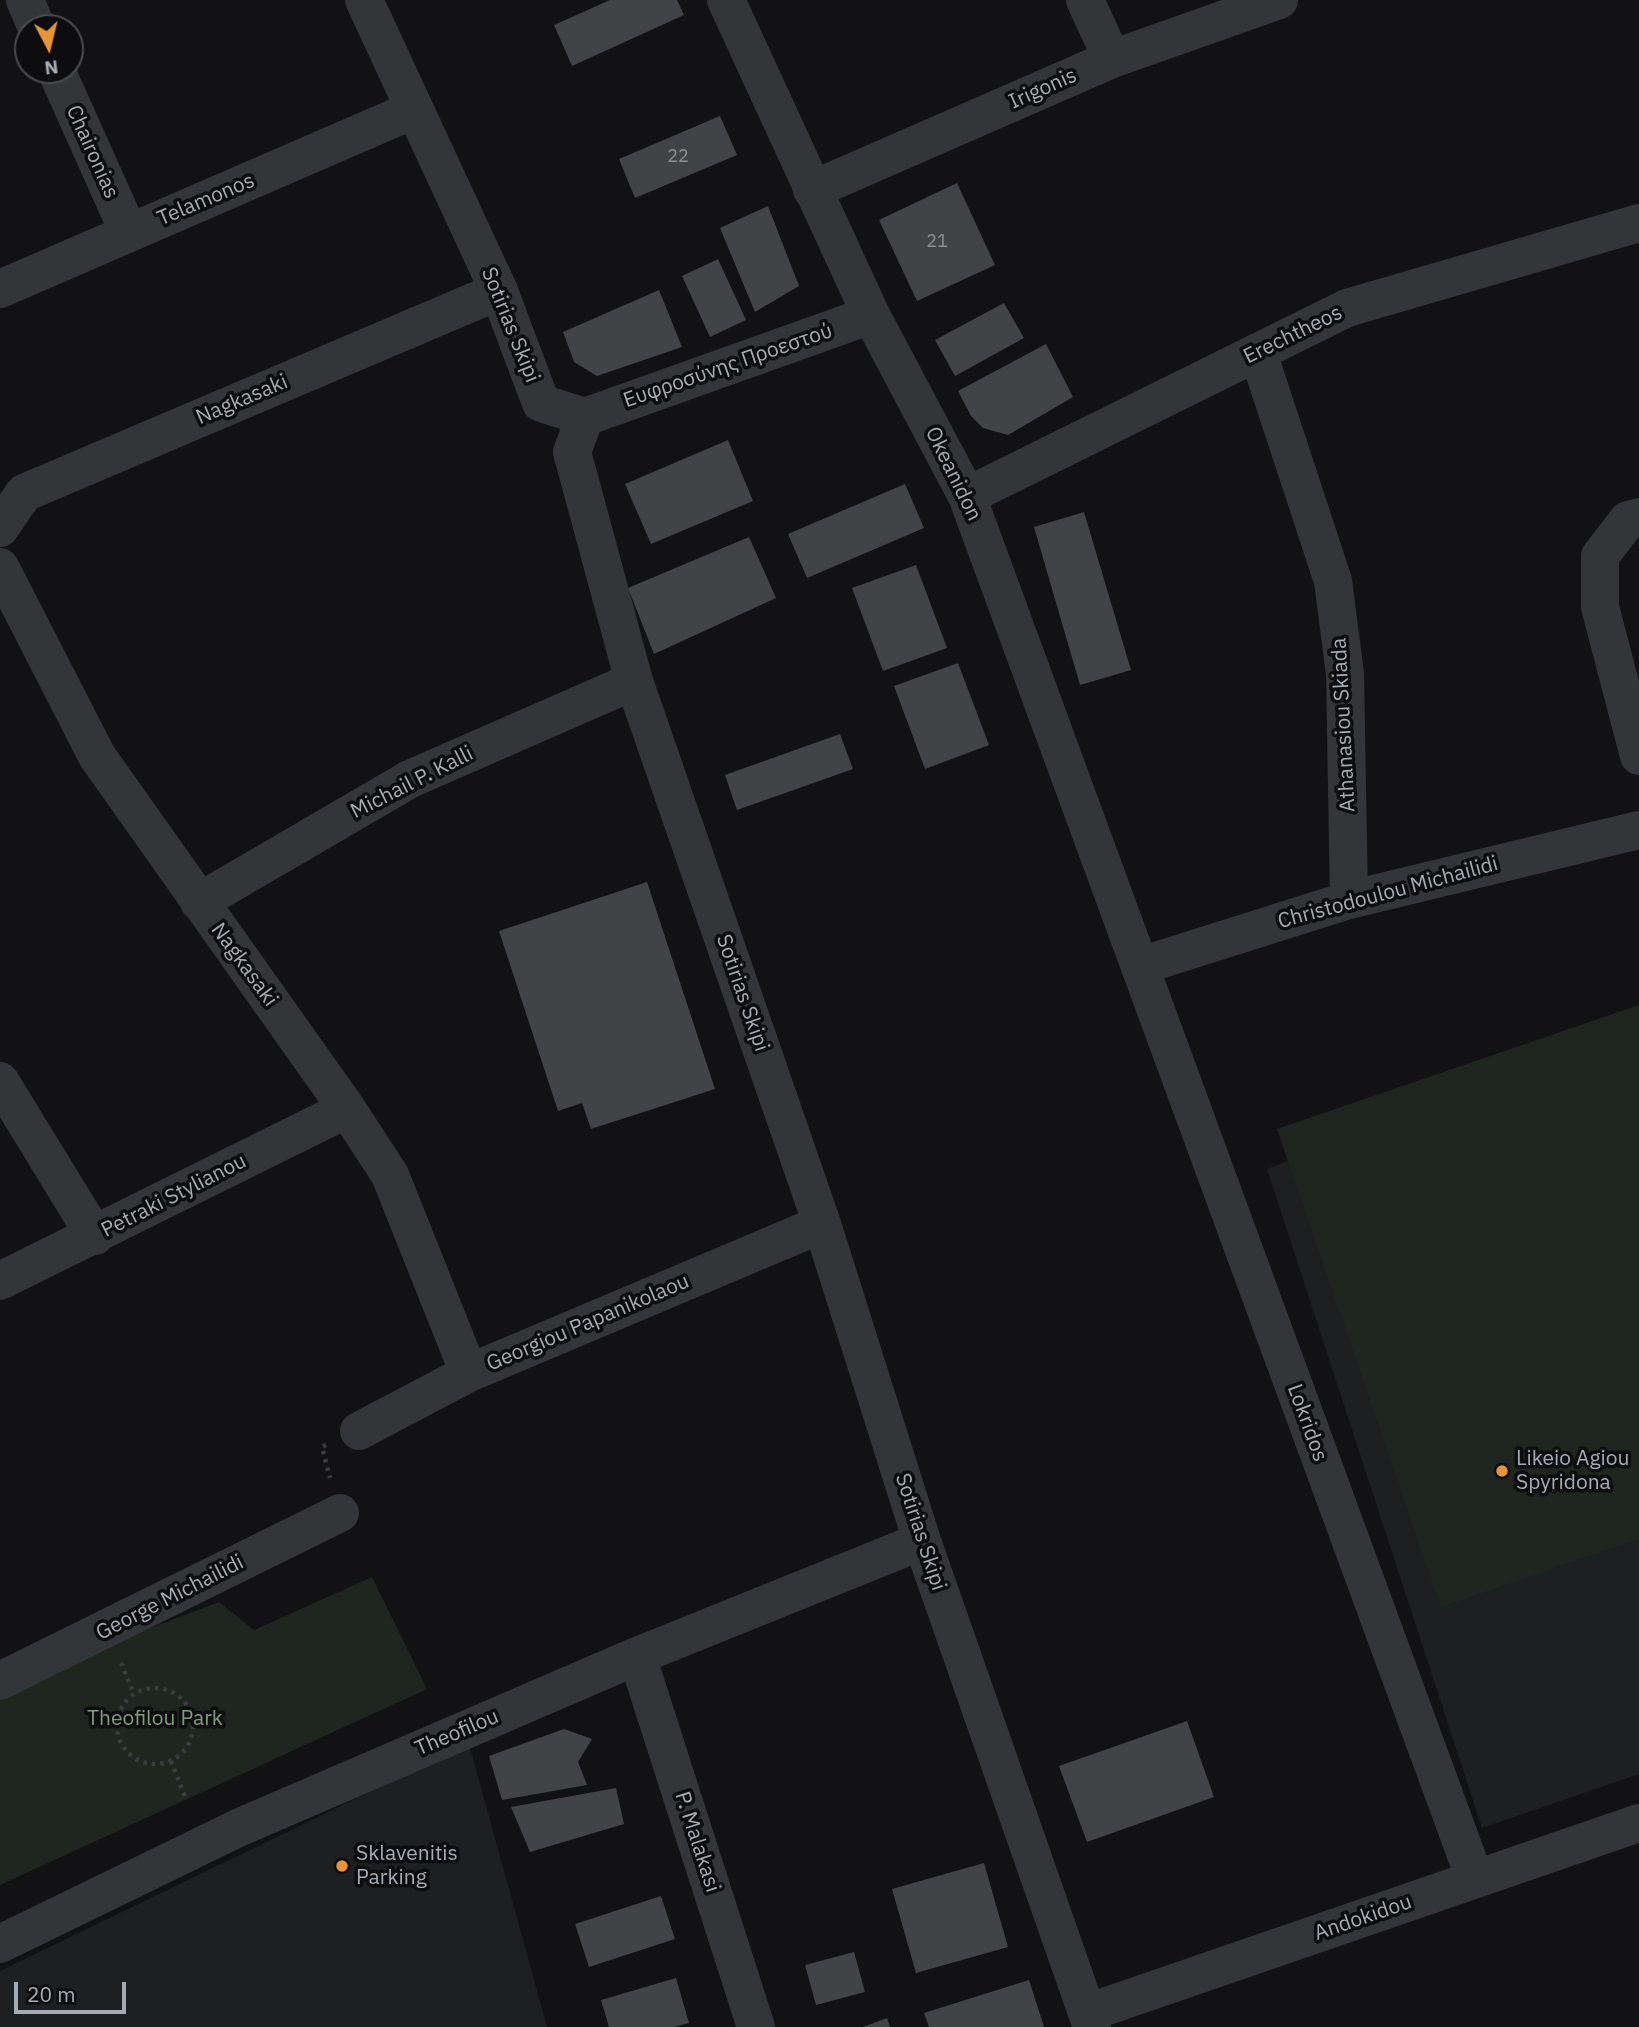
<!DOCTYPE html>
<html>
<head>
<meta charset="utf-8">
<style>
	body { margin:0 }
	#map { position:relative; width:1639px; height:2027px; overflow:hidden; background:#121214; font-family:"IBM Plex Sans",sans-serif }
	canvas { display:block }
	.north { position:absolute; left:14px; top:14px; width:70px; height:70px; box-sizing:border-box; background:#0d0d0f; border:2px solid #4a4c51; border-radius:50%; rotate:173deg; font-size:19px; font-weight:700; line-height:28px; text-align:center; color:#a5abb3 }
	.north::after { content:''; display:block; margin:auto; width:24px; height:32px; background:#e69538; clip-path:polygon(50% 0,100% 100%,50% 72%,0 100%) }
	.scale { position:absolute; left:14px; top:1982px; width:112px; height:32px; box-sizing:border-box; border:4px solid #a5abb3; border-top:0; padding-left:9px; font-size:21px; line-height:24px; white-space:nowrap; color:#a5abb3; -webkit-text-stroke:5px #0d0d0f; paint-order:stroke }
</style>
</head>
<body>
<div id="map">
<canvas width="1639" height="2027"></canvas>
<div class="north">N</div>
<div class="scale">20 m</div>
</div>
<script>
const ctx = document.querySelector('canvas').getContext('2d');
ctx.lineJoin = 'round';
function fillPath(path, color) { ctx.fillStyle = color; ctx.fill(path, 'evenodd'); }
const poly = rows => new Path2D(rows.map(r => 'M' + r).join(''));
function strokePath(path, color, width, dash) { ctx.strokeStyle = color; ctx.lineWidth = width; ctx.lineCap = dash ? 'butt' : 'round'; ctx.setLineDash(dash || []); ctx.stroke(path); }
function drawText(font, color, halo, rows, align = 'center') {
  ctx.font = font + ' "IBM Plex Sans",sans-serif'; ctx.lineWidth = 7; ctx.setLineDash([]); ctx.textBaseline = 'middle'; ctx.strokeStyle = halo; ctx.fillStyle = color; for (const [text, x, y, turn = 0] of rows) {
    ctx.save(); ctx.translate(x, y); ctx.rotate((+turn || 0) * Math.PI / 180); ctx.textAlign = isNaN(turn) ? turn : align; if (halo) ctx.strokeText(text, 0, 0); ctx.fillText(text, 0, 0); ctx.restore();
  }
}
const built = poly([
	[1639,1024,1639,1774,1482,1828,1267,1169],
	[469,1744,547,2027,0,2027,0,1971]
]);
const green = poly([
	[1639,1005,1639,1539,1441,1607,1277,1129],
	[372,1577,427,1689,0,1885,0,1698,127,1637,219,1602,254,1630]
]);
const building = poly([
	[610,0,677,0,684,15,572,66,554,25],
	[720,116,737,155,635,198,619,159],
	[957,183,995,265,917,301,879,220],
	[768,206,799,286,755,312,720,228],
	[718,259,746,320,710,337,682,276],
	[659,290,682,347,597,376,574,362,563,332],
	[1004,303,1024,338,955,376,935,340],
	[1046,344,1073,397,1008,435,983,428,971,416,958,391],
	[728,440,753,501,651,544,625,484],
	[905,484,924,528,807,578,788,534],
	[1084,512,1131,670,1080,685,1034,527],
	[749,537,776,598,654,654,628,588],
	[916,565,947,648,883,671,852,588],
	[958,663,989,745,925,769,894,686],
	[840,734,853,769,737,810,725,775],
	[647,882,715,1089,591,1129,582,1103,558,1111,499,931],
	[1187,1721,1214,1797,1087,1842,1059,1766],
	[564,1729,592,1739,578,1762,587,1785,502,1800,489,1756],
	[616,1788,624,1824,530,1852,511,1807],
	[984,1863,1008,1947,916,1973,892,1889],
	[661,1896,675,1939,589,1967,575,1924],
	[854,1952,865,1992,816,2005,805,1965],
	[676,1978,689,2023,674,2027,609,2027,601,2000],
	[1029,1980,1044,2027,929,2027,924,2013],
	[887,2018,890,2027,863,2027]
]);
const path = poly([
	[326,1445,322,1447,330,1478],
	[121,1663,134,1694],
	'117 1726a38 38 0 1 1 76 0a38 38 0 1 1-76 0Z',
	[171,1761,185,1797]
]);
const minor = poly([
	[25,0,37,28],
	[364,0,499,291,541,403,585,417],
	[726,0,871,315,967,496,1475,1879],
	[1085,0,1112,59],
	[56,70,129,233],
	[812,190,1112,59,1279,0],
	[0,289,413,110],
	[1258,353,1333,581,1345,674,1349,900],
	[585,417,572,452,634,681,822,1224,922,1541,1092,2027],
	[585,417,871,315],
	[967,496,1347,308,1639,223],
	[1639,517,1628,520,1600,556,1600,607,1639,756],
	[0,528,24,493,499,291],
	[0,567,97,756,347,1109,390,1175,469,1373],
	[199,902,410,779,634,681],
	[1140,966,1349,900,1639,830],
	[0,1081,95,1236],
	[0,1281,347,1109],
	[359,1431,469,1373,822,1224],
	[637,1656,756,2027],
	[0,1681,340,1513],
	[0,1944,238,1828,637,1656,922,1541],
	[1087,2013,1639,1823]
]);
const markers = [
	[1502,1471,7,"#e69538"],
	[342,1866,7,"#e69538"]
];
const numberNames = [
	["22",678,157],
	["21",937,242]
];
const streetNames = [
	["Irigonis",1043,89,-24],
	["Chaironias",92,152,66],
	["Telamonos",206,200,-23],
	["Sotirias Skipi",510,325,68],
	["Erechtheos",1293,335,-26],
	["Ευφροσύνης Προεστού",728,366,-19],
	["Nagkasaki",242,400,-23],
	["Okeanidon",953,474,64],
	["Athanasiou Skiada",1344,725,-93],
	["Michail P. Kalli",412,783,-27],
	["Christodoulou Michailidi",1388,893,-15],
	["Nagkasaki",244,965,54],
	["Sotirias Skipi",742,993,71],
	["Petraki Stylianou",174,1196,-27],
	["Georgiou Papanikolaou",588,1323,-23],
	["Lokridos",1307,1423,70],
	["Sotirias Skipi",920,1532,72],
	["George Michailidi",170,1598,-27],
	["Theofilou",457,1733,-23],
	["P. Malakasi",697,1842,72],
	["Andokidou",1363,1918,-19]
];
const poiNames = [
	["Likeio Agiou",1516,1459],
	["Spyridona",1516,1483],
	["Sklavenitis",356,1854],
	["Parking",356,1878]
];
const parkNames = [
	["Theofilou Park",155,1719]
];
fillPath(built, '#1e1f21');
fillPath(green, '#1f261f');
fillPath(building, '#414347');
strokePath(path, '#3a3c3f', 4.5, [3.5, 5]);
strokePath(minor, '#343538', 38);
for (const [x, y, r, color] of markers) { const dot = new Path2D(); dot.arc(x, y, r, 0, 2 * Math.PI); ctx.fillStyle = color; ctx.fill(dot); strokePath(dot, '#0d0d0f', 2.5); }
drawText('18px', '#8c9198', null, numberNames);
drawText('21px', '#a5abb3', '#0d0d0f', streetNames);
drawText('21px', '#a5abb3', '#0d0d0f', poiNames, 'left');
drawText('21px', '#7f9d7d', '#0d0d0f', parkNames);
</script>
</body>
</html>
